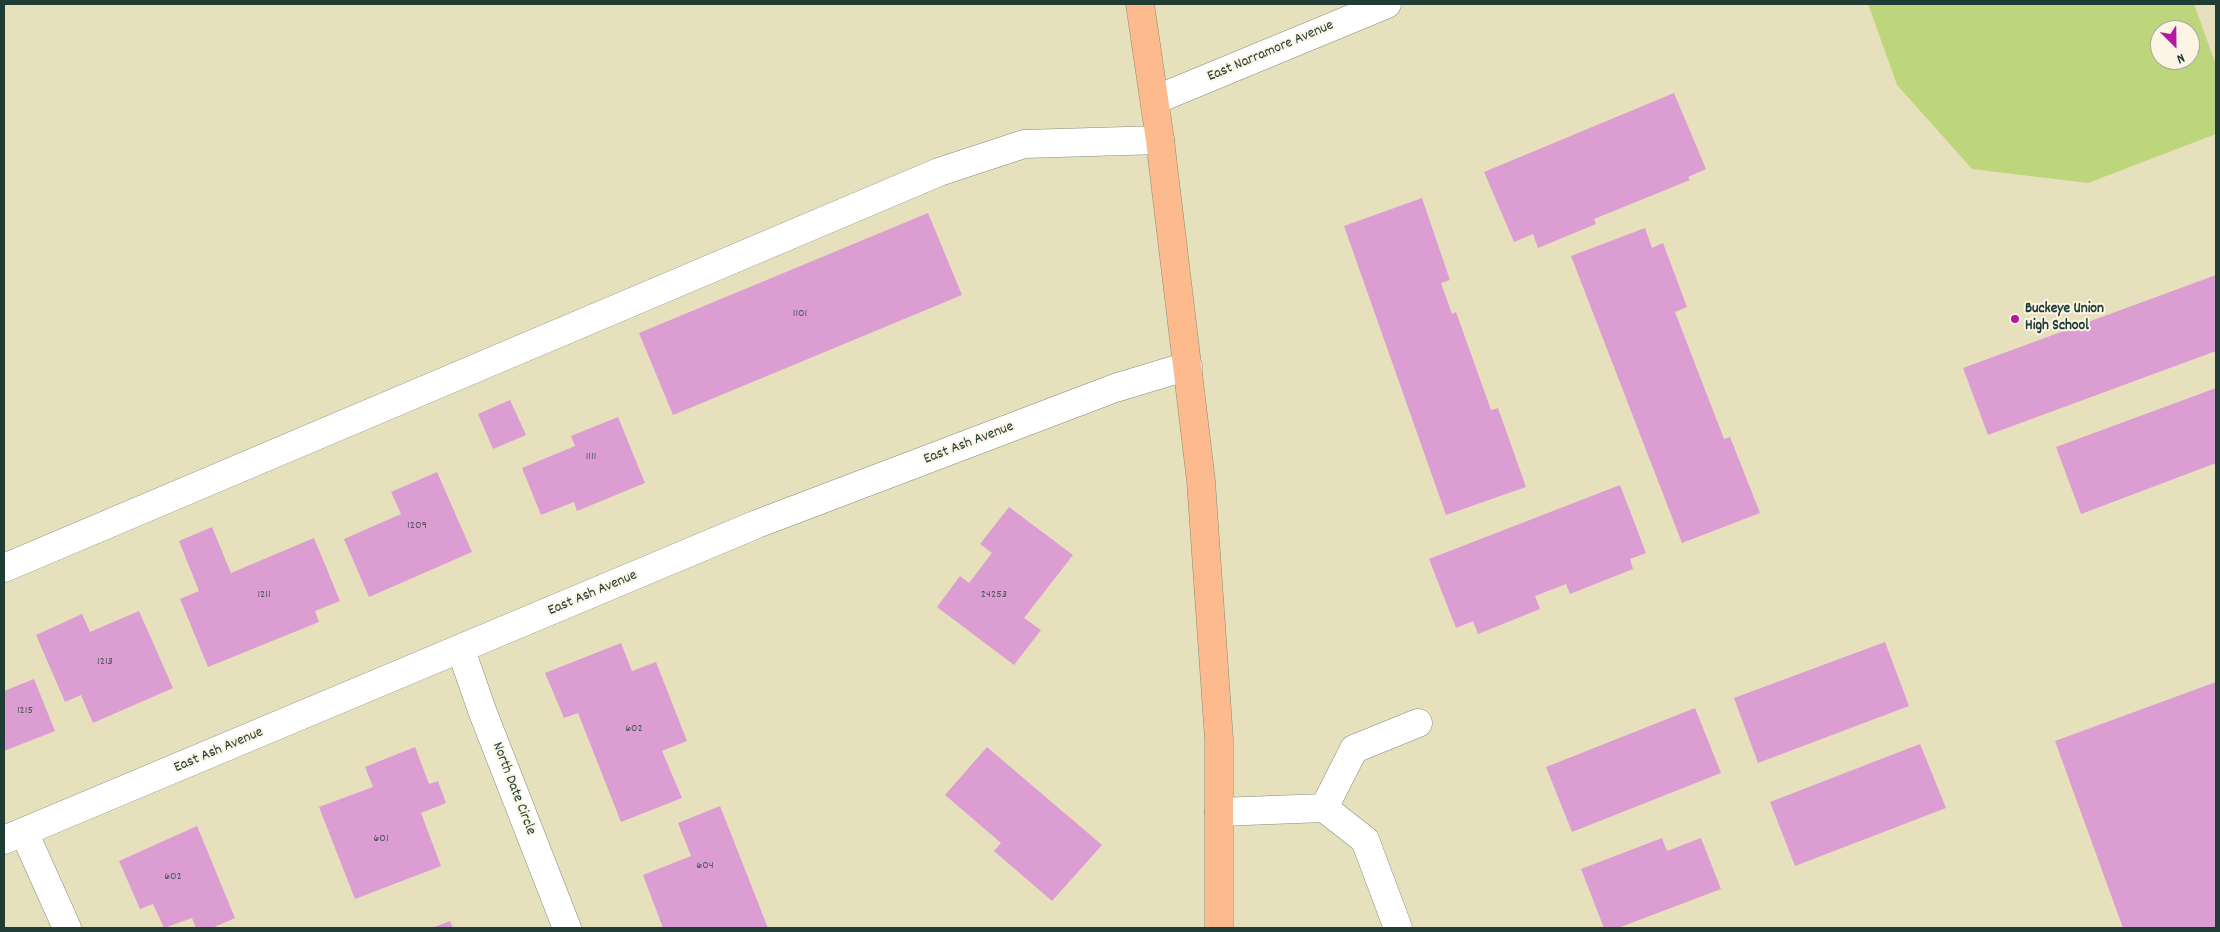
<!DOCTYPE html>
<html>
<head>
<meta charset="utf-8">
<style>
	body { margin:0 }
	#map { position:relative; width:2220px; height:932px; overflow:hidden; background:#e7e0bd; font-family:Dekko,sans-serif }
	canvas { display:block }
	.frame { position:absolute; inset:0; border:5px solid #1f3d34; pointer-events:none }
	.north { position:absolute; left:2150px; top:20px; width:50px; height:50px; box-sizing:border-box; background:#fcf5e5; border:1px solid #a4ab9e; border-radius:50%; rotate:157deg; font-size:14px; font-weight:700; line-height:20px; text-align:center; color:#1f3d34 }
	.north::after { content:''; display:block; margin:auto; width:18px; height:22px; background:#b5179e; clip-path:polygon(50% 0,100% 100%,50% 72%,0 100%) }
</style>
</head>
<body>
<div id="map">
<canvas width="2220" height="932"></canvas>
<div class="frame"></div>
<div class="north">N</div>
</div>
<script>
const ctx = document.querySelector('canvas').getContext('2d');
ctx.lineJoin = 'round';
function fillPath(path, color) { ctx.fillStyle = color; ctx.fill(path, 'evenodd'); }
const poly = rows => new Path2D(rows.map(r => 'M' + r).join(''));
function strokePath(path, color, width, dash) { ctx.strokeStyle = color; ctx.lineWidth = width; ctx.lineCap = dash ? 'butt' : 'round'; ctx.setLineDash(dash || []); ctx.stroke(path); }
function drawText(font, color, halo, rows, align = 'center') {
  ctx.font = font + ' Dekko,sans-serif'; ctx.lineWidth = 4; ctx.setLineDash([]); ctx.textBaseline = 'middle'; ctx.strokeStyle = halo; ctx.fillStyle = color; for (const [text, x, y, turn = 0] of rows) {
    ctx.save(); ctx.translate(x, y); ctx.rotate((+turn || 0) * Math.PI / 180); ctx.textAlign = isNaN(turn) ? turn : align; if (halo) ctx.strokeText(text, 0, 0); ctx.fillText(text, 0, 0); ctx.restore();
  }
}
const green = poly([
	[1868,4,2194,4,2216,65,2216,134,2088,183,1972,169,1897,85],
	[2160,30,2190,30,2190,60,2160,60]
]);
const building = poly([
	[1674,93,1706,169,1688,177,1690,180,1594,219,1596,224,1538,248,1533,234,1514,242,1484,172],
	[1422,198,1450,280,1441,283,1452,314,1456,312,1491,410,1498,408,1526,487,1446,515,1344,226],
	[928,213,962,295,673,415,639,333],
	[1645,228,1652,248,1663,243,1687,307,1675,312,1724,439,1730,437,1760,513,1682,543,1571,256],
	[2216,275,2216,351,1988,435,1963,368],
	[2216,388,2216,463,2081,514,2056,447],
	[510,400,526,435,493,449,478,414],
	[618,417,645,483,577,511,574,502,541,515,522,468,575,446,571,436],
	[437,472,472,552,369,597,344,539,401,514,391,492],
	[1620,485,1646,553,1630,559,1633,569,1570,594,1566,584,1535,596,1540,609,1478,634,1473,621,1456,628,1429,559],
	[1009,507,1073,555,1024,618,1041,630,1014,665,937,607,960,576,969,583,992,553,980,544],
	[212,527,231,573,314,538,340,601,315,611,319,622,208,667,180,599,199,591,179,541],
	[139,611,173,688,93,723,81,695,65,702,36,635,82,614,90,632],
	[1885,642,1909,706,1758,763,1734,698],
	[621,643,632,671,656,662,687,741,662,751,682,798,621,822,578,713,564,718,545,673],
	[34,679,55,731,4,751,4,691],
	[2216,682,2216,928,2123,928,2055,741],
	[1695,708,1721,773,1572,832,1546,767],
	[1920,744,1946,808,1795,866,1770,802],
	[415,747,429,784,438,781,446,803,421,813,441,866,355,899,319,807,373,787,365,767],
	[987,747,1102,845,1052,901,994,851,1001,843,945,795],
	[720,806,768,928,663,928,643,875,691,856,678,823],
	[197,826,235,918,212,928,196,928,192,918,164,928,153,904,140,909,119,861],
	[1662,838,1667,851,1701,838,1721,889,1618,928,1604,928,1581,869],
	[450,921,453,928,432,928]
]);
const minor = poly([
	[1155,100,1387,4],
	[4,568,939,172,1024,144,1160,140],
	[461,650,483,713,567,928],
	[1324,808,1354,749,1418,723],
	[1219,812,1324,808,1365,840,1398,928],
	[24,832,67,928],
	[4,840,757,524,1115,388,1188,366]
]);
const major = poly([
	[1140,4,1160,140,1201,481,1219,740,1219,928]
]);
const markers = [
	[2015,319,5,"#b5179e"]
];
const numberNames = [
	["1101",800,314],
	["1111",591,457],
	["1209",417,526],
	["1211",264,595],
	["24253",994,595],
	["1213",105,662],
	["1215",25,711],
	["602",634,729],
	["601",381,839],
	["604",705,866],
	["602",173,877]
];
const streetNames = [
	["East Narramore Avenue",1271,52,-23],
	["East Ash Avenue",969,444,-21],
	["East Ash Avenue",593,594,-23],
	["East Ash Avenue",219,751,-23],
	["North Date Circle",513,789,69]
];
const poiNames = [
	["Buckeye Union",2025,310],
	["High School",2025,327]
];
fillPath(green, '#bed67b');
fillPath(building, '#dc9dd3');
strokePath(minor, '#838e78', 29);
strokePath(major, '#838e78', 29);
strokePath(minor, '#fff', 28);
strokePath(major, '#fcba8d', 28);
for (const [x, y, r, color] of markers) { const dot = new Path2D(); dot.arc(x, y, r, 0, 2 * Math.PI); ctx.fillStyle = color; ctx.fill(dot); strokePath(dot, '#fcf5e5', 2); }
drawText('12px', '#4e555c', null, numberNames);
drawText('15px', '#1f3d34', '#fcf5e5', streetNames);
drawText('bold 15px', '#1f3d34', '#fcf5e5', poiNames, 'left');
</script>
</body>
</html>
